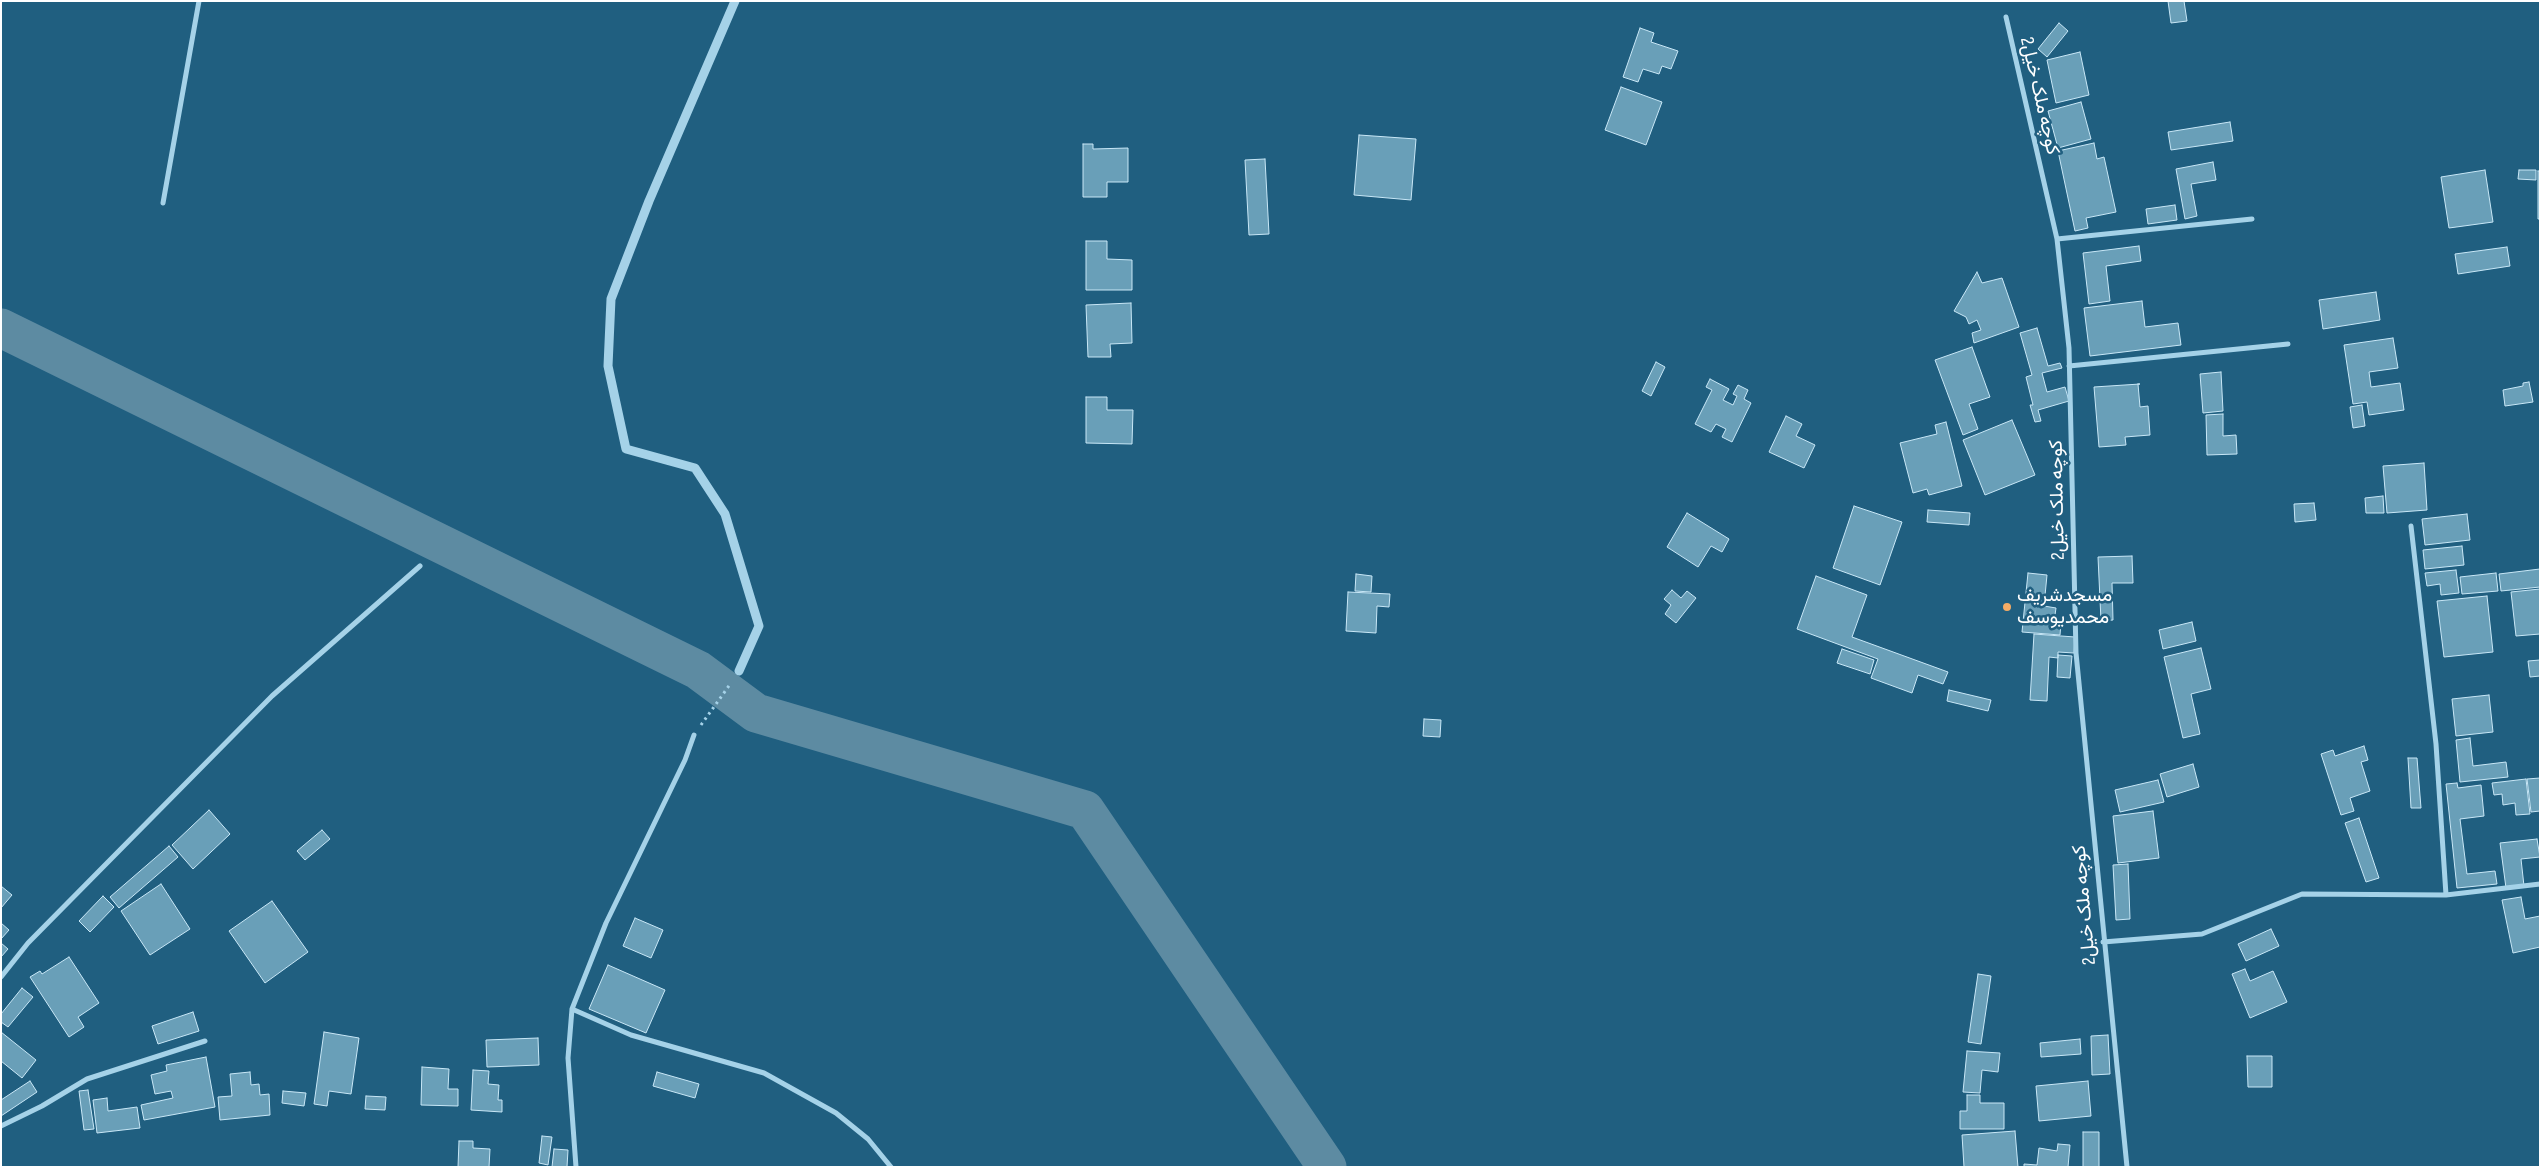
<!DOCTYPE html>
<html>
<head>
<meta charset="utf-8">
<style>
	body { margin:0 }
	#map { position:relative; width:2541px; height:1168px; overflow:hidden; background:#205f80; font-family:"Sofia Sans Condensed",sans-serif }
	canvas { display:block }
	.frame { position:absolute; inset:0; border:2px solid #fff; pointer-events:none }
</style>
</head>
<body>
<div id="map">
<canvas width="2541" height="1168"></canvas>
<div class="frame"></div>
</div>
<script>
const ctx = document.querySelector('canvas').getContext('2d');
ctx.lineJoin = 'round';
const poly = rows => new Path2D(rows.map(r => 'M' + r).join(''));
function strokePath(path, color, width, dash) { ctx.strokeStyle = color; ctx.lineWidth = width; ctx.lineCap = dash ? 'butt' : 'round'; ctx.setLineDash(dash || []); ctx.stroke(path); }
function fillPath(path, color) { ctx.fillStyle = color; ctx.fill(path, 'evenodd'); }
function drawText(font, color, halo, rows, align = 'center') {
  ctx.font = font + ' "Sofia Sans Condensed",Vazirmatn,sans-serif'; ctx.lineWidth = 5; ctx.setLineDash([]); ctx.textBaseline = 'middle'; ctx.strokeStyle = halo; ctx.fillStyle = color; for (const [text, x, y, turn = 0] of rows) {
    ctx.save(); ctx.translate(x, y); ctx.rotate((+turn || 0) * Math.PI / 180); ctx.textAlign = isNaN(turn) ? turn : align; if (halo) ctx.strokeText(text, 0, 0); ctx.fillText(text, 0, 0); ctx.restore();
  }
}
const river = poly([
	[1,328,698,670,756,713,1085,810,1327,1167]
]);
const building = poly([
	[2168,1,2184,1,2187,21,2171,23,2168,1],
	[2059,23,2068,31,2047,57,2038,49,2059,23],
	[1640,28,1654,33,1651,42,1678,51,1671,69,1662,66,1659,74,1643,69,1638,82,1623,77,1640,28],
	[2080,52,2089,95,2056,103,2047,60,2080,52],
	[1621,87,1662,102,1646,145,1605,130,1621,87],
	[2081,102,2091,139,2058,148,2048,111,2081,102],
	[2230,122,2233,141,2171,150,2168,132,2230,122],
	[1359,135,1416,139,1411,200,1354,195,1359,135],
	[2094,143,2097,159,2104,157,2116,212,2086,218,2088,228,2075,231,2058,151,2094,143],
	[1083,144,1093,144,1093,149,1128,148,1128,182,1107,182,1107,197,1083,197,1083,144],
	[1265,159,1269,234,1249,235,1245,160,1265,159],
	[2213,162,2216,180,2191,184,2197,216,2185,219,2176,169,2213,162],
	[2485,170,2493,222,2449,228,2441,177,2485,170],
	[2519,170,2536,170,2536,180,2518,179,2519,170],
	[2538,171,2540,171,2540,219,2538,219,2538,171],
	[2175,205,2177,220,2148,224,2146,209,2175,205],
	[1086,241,1107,241,1107,259,1132,260,1132,290,1086,290,1086,241],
	[2139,246,2141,261,2106,266,2110,301,2089,304,2083,253,2139,246],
	[2507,247,2510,266,2458,274,2455,254,2507,247],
	[1977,272,1982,283,2002,278,2019,327,1974,343,1972,333,1981,330,1977,320,1969,324,1966,317,1954,311,1977,272],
	[2376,292,2380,320,2323,329,2319,300,2376,292],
	[2142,301,2145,327,2178,323,2181,345,2090,356,2084,308,2142,301],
	[1131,303,1132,343,1110,344,1111,357,1088,357,1086,305,1131,303],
	[2037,328,2048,366,2060,363,2062,368,2042,373,2047,392,2065,387,2069,401,2038,410,2041,421,2035,422,2030,405,2033,405,2026,377,2032,375,2020,333,2037,328],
	[2393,338,2398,368,2369,372,2371,387,2400,383,2404,410,2369,415,2367,402,2353,404,2344,345,2393,338],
	[1972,347,1990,397,1969,404,1978,429,1963,435,1935,360,1972,347],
	[1656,362,1665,367,1651,396,1642,391,1656,362],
	[2221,372,2223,411,2203,413,2200,374,2221,372],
	[1710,379,1729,389,1723,400,1733,405,1737,396,1733,394,1738,385,1748,390,1744,399,1751,403,1732,442,1722,437,1726,429,1716,424,1711,432,1695,424,1712,390,1706,387,1710,379],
	[2529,382,2533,402,2505,406,2503,390,2523,386,2523,383,2529,382],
	[2138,384,2140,407,2148,406,2150,435,2125,437,2126,445,2099,447,2094,387,2140,384,2138,384],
	[1086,397,1107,397,1107,410,1133,410,1132,444,1086,443,1086,397],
	[2362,405,2365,426,2353,428,2350,407,2362,405],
	[2223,414,2223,436,2236,435,2237,454,2207,455,2206,415,2223,414],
	[1786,416,1802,424,1796,436,1815,445,1804,468,1769,452,1786,416],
	[2012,420,2035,475,1985,495,1963,440,2012,420],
	[1946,422,1962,486,1929,495,1927,489,1913,493,1900,443,1937,434,1935,425,1946,422],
	[2424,463,2427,510,2387,513,2383,466,2424,463],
	[2383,496,2384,513,2366,513,2365,498,2383,496],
	[2314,503,2316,520,2295,522,2294,504,2314,503],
	[1854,506,1902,522,1880,585,1833,568,1854,506],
	[1928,510,1970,513,1969,525,1927,522,1928,510],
	[1687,513,1729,539,1722,552,1711,546,1698,567,1667,547,1687,513],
	[2467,514,2470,540,2425,545,2422,519,2467,514],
	[2462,546,2464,565,2425,569,2423,550,2462,546],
	[2132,556,2133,583,2112,583,2113,620,2101,621,2098,557,2132,556],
	[2540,569,2540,587,2501,591,2499,574,2540,569],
	[2456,570,2459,593,2441,595,2440,584,2427,586,2425,573,2456,570],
	[2028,573,2047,575,2044,606,2056,608,2054,622,2061,623,2060,635,2022,632,2028,573],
	[2496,573,2498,591,2462,594,2460,577,2496,573],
	[1356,574,1372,576,1371,592,1355,591,1356,574],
	[1816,576,1867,595,1852,637,1948,672,1943,684,1918,675,1912,693,1871,678,1878,659,1797,629,1816,576],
	[2540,589,2540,634,2516,636,2511,592,2540,589],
	[1672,590,1681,598,1687,591,1696,598,1676,623,1665,614,1671,605,1664,599,1672,590],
	[1348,592,1390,594,1389,607,1377,606,1376,633,1346,631,1348,592],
	[2487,596,2493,652,2444,657,2437,601,2487,596],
	[2192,622,2196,641,2163,649,2159,630,2192,622],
	[2034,634,2075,637,2074,653,2058,652,2058,658,2049,657,2047,701,2030,700,2034,634],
	[2201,648,2211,689,2191,694,2200,734,2183,738,2164,657,2201,648],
	[1842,649,1874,660,1870,674,1837,663,1842,649],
	[2058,655,2072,656,2070,678,2057,677,2058,655],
	[2540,660,2540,676,2530,677,2528,661,2540,660],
	[1949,690,1991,700,1988,711,1947,701,1949,690],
	[2489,695,2493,732,2456,736,2452,699,2489,695],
	[1424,719,1441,720,1440,737,1423,736,1424,719],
	[2470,738,2473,766,2506,762,2508,777,2460,782,2456,740,2470,738],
	[2364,746,2368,760,2361,762,2370,791,2350,798,2354,811,2341,815,2321,754,2333,750,2335,756,2364,746],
	[2408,758,2417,758,2421,808,2411,808,2408,758],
	[2193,764,2199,787,2167,797,2160,774,2193,764],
	[2540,778,2540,811,2531,812,2527,779,2540,778],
	[2526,779,2530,814,2516,815,2515,803,2503,805,2502,794,2494,795,2492,783,2526,779],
	[2158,780,2164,802,2120,812,2115,790,2158,780],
	[2457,783,2458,788,2481,785,2484,816,2460,819,2467,874,2495,871,2497,884,2457,888,2446,784,2457,783],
	[209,810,230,834,193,869,172,845,209,810],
	[2153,811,2159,858,2118,863,2113,816,2153,811],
	[2359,818,2379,878,2366,882,2345,823,2359,818],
	[322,830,330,839,305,860,297,851,322,830],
	[2537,839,2540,857,2521,859,2524,886,2506,888,2500,843,2537,839],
	[169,846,178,857,119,908,110,897,169,846],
	[2128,864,2130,919,2116,920,2113,865,2128,864],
	[161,884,190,929,150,955,121,911,161,884],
	[1,886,12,895,1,908,1,886],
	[103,896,114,907,90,932,79,921,103,896],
	[2521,897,2525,919,2540,916,2540,947,2513,953,2502,900,2521,897],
	[272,901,308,952,265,983,229,931,272,901],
	[635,918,663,930,651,958,623,946,635,918],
	[1,923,9,930,1,939,1,923],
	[2271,929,2279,946,2246,961,2238,944,2271,929],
	[1,943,8,949,1,957,1,943],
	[69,957,99,1003,78,1017,84,1027,69,1037,30,977,40,971,42,974,69,957],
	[608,965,665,990,646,1033,589,1009,608,965],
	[2245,969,2250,981,2273,971,2287,1002,2250,1018,2232,974,2245,969],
	[1978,974,1991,976,1981,1044,1968,1042,1978,974],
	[22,988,33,997,8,1027,1,1022,1,1014,22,988],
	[193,1012,199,1031,158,1044,152,1026,193,1012],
	[1,1032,36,1060,22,1078,1,1061,1,1032],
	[324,1032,359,1038,351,1094,329,1091,327,1106,314,1104,324,1032],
	[2108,1035,2110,1074,2092,1075,2091,1036,2108,1035],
	[538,1038,539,1065,487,1067,486,1040,538,1038],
	[2080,1039,2081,1054,2041,1057,2040,1043,2080,1039],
	[1967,1051,2000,1053,1998,1072,1982,1070,1980,1093,1963,1092,1967,1051],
	[2247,1056,2272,1056,2272,1087,2248,1087,2247,1056],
	[206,1057,215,1107,144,1120,141,1105,173,1098,171,1091,155,1094,151,1075,167,1071,166,1065,206,1057],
	[422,1067,449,1069,448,1089,458,1089,458,1106,421,1105,422,1067],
	[473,1070,489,1071,488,1084,499,1085,498,1100,502,1100,502,1112,471,1110,473,1070],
	[250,1072,251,1085,259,1084,260,1095,269,1094,270,1115,220,1120,218,1097,232,1096,230,1074,250,1072],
	[657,1072,699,1084,695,1098,653,1086,657,1072],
	[30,1081,37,1092,1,1116,1,1100,30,1081],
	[2088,1081,2091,1116,2039,1121,2036,1086,2088,1081],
	[88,1090,94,1129,84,1130,79,1091,88,1090],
	[283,1091,306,1093,304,1106,282,1103,283,1091],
	[1967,1095,1980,1095,1980,1103,2004,1103,2004,1129,1960,1129,1960,1111,1967,1111,1967,1095],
	[366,1096,386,1097,385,1110,365,1109,366,1096],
	[107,1098,108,1111,137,1107,140,1128,97,1133,93,1100,107,1098],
	[2015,1131,2018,1167,1964,1167,1962,1135,2015,1131],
	[2083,1132,2099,1132,2099,1167,2083,1167,2083,1132],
	[542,1136,552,1137,548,1165,539,1163,542,1136],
	[459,1141,473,1141,473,1148,490,1149,489,1167,458,1167,459,1141],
	[2058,1144,2070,1145,2068,1167,2024,1167,2024,1164,2037,1165,2039,1148,2057,1151,2058,1144],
	[554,1149,568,1150,567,1167,552,1167,554,1149]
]);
const path = poly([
	[701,725,731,683]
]);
const minor = poly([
	[2006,17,2057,239,2069,348,2076,653,2127,1167],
	[163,203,199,1],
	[2057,239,2252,219],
	[2069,366,2288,344],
	[2411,526,2436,744,2446,895],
	[2103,942,2202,934,2302,894,2446,895,2540,884],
	[1,977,28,943,272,696,420,566],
	[572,1009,631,1035,764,1073,836,1113,868,1139,891,1167],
	[1,1126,42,1106,87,1079,205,1041],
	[576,1167,568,1058,572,1009,606,923,685,760,694,735]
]);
const tertiary = poly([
	[735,1,649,201,611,299,608,366,626,449,695,468,725,514,759,626,739,671]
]);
const markers = [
	[2007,607,5,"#f5ac65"]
];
const streetNames = [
	["کوچه ملک خیل2",2039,96,77],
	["کوچه ملک خیل2",2058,500,-91],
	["کوچه ملک خیل2",2085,905,-95]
];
const poiNames = [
	["مسجدشریف",2017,596],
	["محمدیوسف",2017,618]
];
strokePath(river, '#5d8ba2', 39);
fillPath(building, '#699fb8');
strokePath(building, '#c8e7f6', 1);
strokePath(path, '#a5d2e8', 3, [2.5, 4]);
strokePath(minor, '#a5d2e8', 5);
strokePath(tertiary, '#a5d2e8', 9);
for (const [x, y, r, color] of markers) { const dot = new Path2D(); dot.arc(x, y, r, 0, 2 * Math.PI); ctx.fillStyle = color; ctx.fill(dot); strokePath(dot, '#205f80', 2); }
drawText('19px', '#fff', '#205f80', streetNames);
drawText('19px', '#fff', '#205f80', poiNames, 'left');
</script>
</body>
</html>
